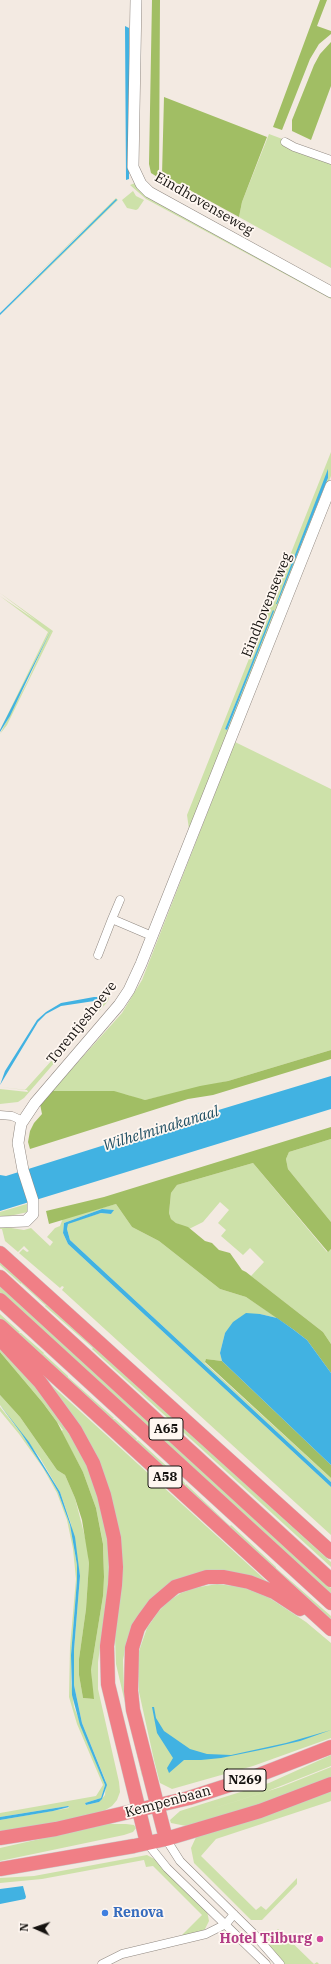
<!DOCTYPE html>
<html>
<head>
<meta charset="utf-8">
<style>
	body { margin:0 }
	#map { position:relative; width:331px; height:1964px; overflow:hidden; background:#f3eae2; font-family:"IBM Plex Serif",serif }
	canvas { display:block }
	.north { position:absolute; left:16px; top:1908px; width:40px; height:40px; -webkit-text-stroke:3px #fff7f1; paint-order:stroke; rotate:273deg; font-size:11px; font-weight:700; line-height:16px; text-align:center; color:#15120f }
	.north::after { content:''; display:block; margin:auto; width:14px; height:18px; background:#15120f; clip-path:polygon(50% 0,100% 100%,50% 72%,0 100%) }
</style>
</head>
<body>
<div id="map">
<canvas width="331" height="1964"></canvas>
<div class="north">N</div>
</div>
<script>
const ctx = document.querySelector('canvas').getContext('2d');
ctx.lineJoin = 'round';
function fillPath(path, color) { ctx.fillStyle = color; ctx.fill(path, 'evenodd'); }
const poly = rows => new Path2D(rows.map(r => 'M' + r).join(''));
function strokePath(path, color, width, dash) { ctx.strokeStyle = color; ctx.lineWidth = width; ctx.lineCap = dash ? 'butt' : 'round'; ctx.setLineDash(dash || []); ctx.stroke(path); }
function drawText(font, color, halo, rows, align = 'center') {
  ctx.font = font + ' "IBM Plex Serif",serif'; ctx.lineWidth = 3.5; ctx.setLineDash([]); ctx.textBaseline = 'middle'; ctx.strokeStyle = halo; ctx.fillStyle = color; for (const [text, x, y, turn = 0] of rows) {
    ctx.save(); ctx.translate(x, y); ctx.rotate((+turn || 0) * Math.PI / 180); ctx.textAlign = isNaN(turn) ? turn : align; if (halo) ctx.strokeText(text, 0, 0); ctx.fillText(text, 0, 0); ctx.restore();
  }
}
const green = poly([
	[269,134,331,157,331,268,239,217,242,202],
	[135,183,331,297,331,299,146,199,130,185],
	[133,191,136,196,144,200,138,209,136,210,127,208,122,200],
	[116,198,118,200,0,316,116,199,0,311],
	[331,452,331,476,175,867,189,829,187,815],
	[328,470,328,478,276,604,326,477],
	[273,611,227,730,225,729],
	[0,593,53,631,7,725,0,734,28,680,50,631,10,714,0,730,48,632,0,596,37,621],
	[235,742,331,789,331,1050,228,1081,145,1100,138,1099,128,1095,98,1091,52,1091,122,1013,142,980],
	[109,997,108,1001,24,1098,18,1102,0,1104,0,1089,28,1092,27,1090,0,1087,25,1090],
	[331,1139,331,1222,288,1169,286,1159,289,1152],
	[253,1163,327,1252,331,1249,331,1344,323,1332,251,1276,264,1262,250,1248,243,1255,221,1236,226,1230,218,1223,229,1210,220,1202,203,1222,189,1229,176,1223,171,1219,169,1213,171,1193,177,1185],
	[30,1203,28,1212,0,1218,0,1212],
	[116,1204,132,1227,159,1241,220,1289,246,1297,277,1318,260,1314,225,1333,220,1353,222,1361,206,1359,205,1363,331,1478,331,1482,70,1240,67,1229,68,1223,101,1213,111,1214,113,1210,102,1209,64,1223,63,1233,68,1244,331,1487,331,1535,62,1290,64,1287,62,1286,60,1288,19,1253,23,1249,27,1252,29,1251,24,1246,18,1252,5,1241,2,1229,0,1229,0,1228,5,1227,24,1230,31,1228,50,1246,53,1242,47,1237,55,1228,60,1226,63,1218],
	[0,1259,331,1562,331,1567,92,1349,93,1348,45,1306,46,1304,45,1305,22,1284,22,1283,21,1284,0,1265],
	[0,1285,331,1588,331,1596,0,1293],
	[0,1314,20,1332,19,1333,21,1333,44,1353,43,1355,44,1354,68,1376,68,1377,114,1418,113,1419,115,1419,137,1439,136,1441,138,1440,161,1461,160,1462,161,1461,185,1483,185,1485,186,1484,230,1526,231,1525,276,1567,276,1568,331,1616,331,1621,0,1319],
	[0,1346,36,1387,77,1445,93,1479,105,1522,109,1552,109,1584,98,1662,98,1689,119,1782,120,1792,117,1800,112,1806,97,1815,0,1833,0,1820,69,1808,68,1806,0,1817,0,1813,96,1796,103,1785,77,1724,69,1697,70,1647,76,1579,73,1549,67,1520,57,1493,43,1468,19,1434,0,1411,0,1407,21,1433,48,1475,58,1492,70,1525,77,1565,77,1580,71,1655,71,1682,74,1707,105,1785,101,1798,85,1803,86,1805,99,1802,105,1795,106,1782,82,1723,74,1685,74,1650,80,1576,71,1524,60,1492,40,1458,0,1405,0,1395,20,1417,57,1470,65,1475,75,1498,87,1545,89,1563,86,1609,79,1659,79,1675,83,1698,93,1699,91,1670,103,1596,104,1568,103,1543,96,1508,83,1472,61,1431,63,1430,43,1403,0,1352],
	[36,1371,274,1588,192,1578,127,1640,123,1660,124,1689,144,1776,142,1776,116,1664,110,1505],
	[217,1584,242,1587,268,1597,306,1622,331,1643,331,1738,253,1766,172,1789,160,1783,154,1760,139,1692,138,1666,139,1651,147,1628,158,1612,167,1602,181,1593,194,1588],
	[331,1755,331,1766,268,1791,199,1813,281,1787,331,1767,331,1779,271,1801,186,1826,171,1823,170,1820,180,1811,269,1783],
	[331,1790,331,1801,216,1839,201,1856,256,1910,261,1906,266,1910,297,1878,297,1884,262,1920,251,1920,194,1863,191,1848,197,1835],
	[106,1824,126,1824,134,1825,136,1828,133,1832,124,1835,0,1861,0,1848],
	[147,1855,158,1861,207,1911,209,1921,205,1929,202,1931,181,1936,202,1915,153,1866,146,1867,144,1860,42,1879,0,1883,0,1878,34,1876],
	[278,1929,314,1964,317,1962,319,1964,283,1964,266,1942]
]);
const forest = poly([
	[152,0,160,0,159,178,151,173,149,164],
	[320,0,327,0,317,26,331,31,331,34,319,44,310,59,282,130,273,127],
	[331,42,331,86,311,140,292,131,292,120,314,65,320,54],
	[164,97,267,137,242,202,239,217,162,175],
	[331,1050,331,1059,213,1095,188,1099,30,1149,28,1142,30,1131,34,1123,42,1114,40,1104,52,1091,114,1091,145,1100,200,1086,228,1081],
	[331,1127,331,1139,289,1152,286,1159,288,1169,331,1222,331,1249,328,1252,253,1163,177,1185,171,1193,169,1213,171,1219,176,1223,188,1227,205,1241,212,1243,219,1250,230,1253,242,1270,246,1272,323,1332,331,1344,331,1373,307,1340,294,1330,246,1297,220,1289,159,1241,132,1227,116,1204,49,1224,46,1211,104,1197],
	[0,1352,43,1403,57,1422,83,1472,96,1508,103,1544,104,1577,103,1596,91,1670,94,1699,83,1698,79,1675,79,1659,86,1609,89,1563,82,1520,75,1498,65,1475,57,1470,20,1417,0,1395],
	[206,1359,222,1361,331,1465,331,1478,205,1362]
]);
const water = poly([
	[125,26,129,28,129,179,126,180],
	[116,199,117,200,0,315,0,313],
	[328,469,328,478,277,604,276,604],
	[273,610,274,611,227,730,225,729],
	[51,630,10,716,0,732,0,730],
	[94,997,102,997,101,1000,61,1006,46,1014,38,1022,0,1085,5,1071,37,1020,46,1012,61,1003],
	[331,1076,331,1109,0,1211,0,1175,6,1176,184,1120,183,1118,201,1112,202,1115],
	[102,1209,114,1210,111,1214,101,1213,68,1224,67,1229,70,1240,331,1482,331,1487,68,1244,63,1233,64,1223],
	[246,1313,260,1314,277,1318,294,1330,307,1340,331,1373,331,1465,222,1361,220,1353,225,1333,233,1322],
	[0,1405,29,1442,60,1492,75,1537,80,1576,74,1650,74,1685,82,1723,107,1785,102,1799,99,1802,86,1805,85,1803,101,1798,105,1785,80,1725,72,1695,71,1655,77,1580,77,1565,70,1525,58,1492,48,1475,21,1433],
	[152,1707,154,1707,156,1718,164,1731,190,1749,207,1754,231,1755,286,1743,331,1730,300,1741,270,1748,221,1758,201,1760,184,1760,169,1773,167,1768,173,1758,157,1733],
	[68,1806,69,1807,53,1811,0,1820,0,1817],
	[23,1886,26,1897,25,1899,0,1904,0,1889]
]);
const street = poly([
	[285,142,294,147,331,160],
	[120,900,112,919,152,936],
	[98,955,112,919],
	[0,1115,12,1116,23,1121],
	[166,1839,180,1861,253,1933,280,1964],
	[147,1843,167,1868,266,1964],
	[102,1964,122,1954,206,1934,226,1924,234,1914]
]);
const secondary = poly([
	[136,0,133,167,141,184,149,192,331,292],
	[0,1222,26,1221,33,1214,33,1201,23,1170,18,1143,21,1124,35,1103,119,1005,129,990,141,964,331,486]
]);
const highway = poly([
	[0,1253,331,1552],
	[0,1277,331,1580],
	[0,1300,331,1603],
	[0,1326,331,1629],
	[0,1339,40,1382,75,1430,93,1463,104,1495,114,1538,116,1567,115,1585,107,1646,108,1684,147,1843],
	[0,1838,56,1829,189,1798,251,1778,331,1747],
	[166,1839,133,1710,131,1691,132,1648,138,1628,144,1619,155,1604,175,1587,207,1577,224,1577,249,1582,274,1592,300,1609],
	[0,1869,134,1846,166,1839,260,1811,331,1784]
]);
const markers = [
	[105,1913,4,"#3f7fe0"],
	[320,1939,4,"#d1479c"]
];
const shields = [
	[166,1429,34],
	[165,1477,34],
	[245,1780,42]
];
const shieldNames = [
	["A65",166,1429],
	["A58",165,1477],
	["N269",245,1780]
];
const streetNames = [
	["Eindhovenseweg",204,204,30],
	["Eindhovenseweg",267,605,-68],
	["Torentjeshoeve",82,1023,-51],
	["Kempenbaan",168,1802,-15]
];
const shopNames = [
	["Renova",113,1913]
];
const hotelNames = [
	["Hotel Tilburg",312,1939]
];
const waterNames = [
	["Wilhelminakanaal",161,1129,-17]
];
fillPath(green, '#cde1a9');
fillPath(forest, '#a1be64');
fillPath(water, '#41b2e2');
strokePath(street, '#908881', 9);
strokePath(secondary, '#908881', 12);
strokePath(highway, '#cccbca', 15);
strokePath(street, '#fff', 8);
strokePath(secondary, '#fff', 11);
strokePath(highway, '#f07f86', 14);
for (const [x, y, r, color] of markers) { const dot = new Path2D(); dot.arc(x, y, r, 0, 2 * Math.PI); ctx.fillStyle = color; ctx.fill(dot); strokePath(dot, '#fff7f1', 1.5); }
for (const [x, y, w] of shields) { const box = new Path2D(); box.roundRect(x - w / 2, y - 11, w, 22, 3); ctx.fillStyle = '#fff7f1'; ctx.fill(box); strokePath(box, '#15120f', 1); }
drawText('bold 13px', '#15120f', null, shieldNames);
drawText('14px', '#15120f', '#fff7f1', streetNames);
drawText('bold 14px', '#366cbe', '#fff7f1', shopNames, 'left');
drawText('bold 14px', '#b23c85', '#fff7f1', hotelNames, 'right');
drawText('italic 15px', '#214f63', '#fff7f1', waterNames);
</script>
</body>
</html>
